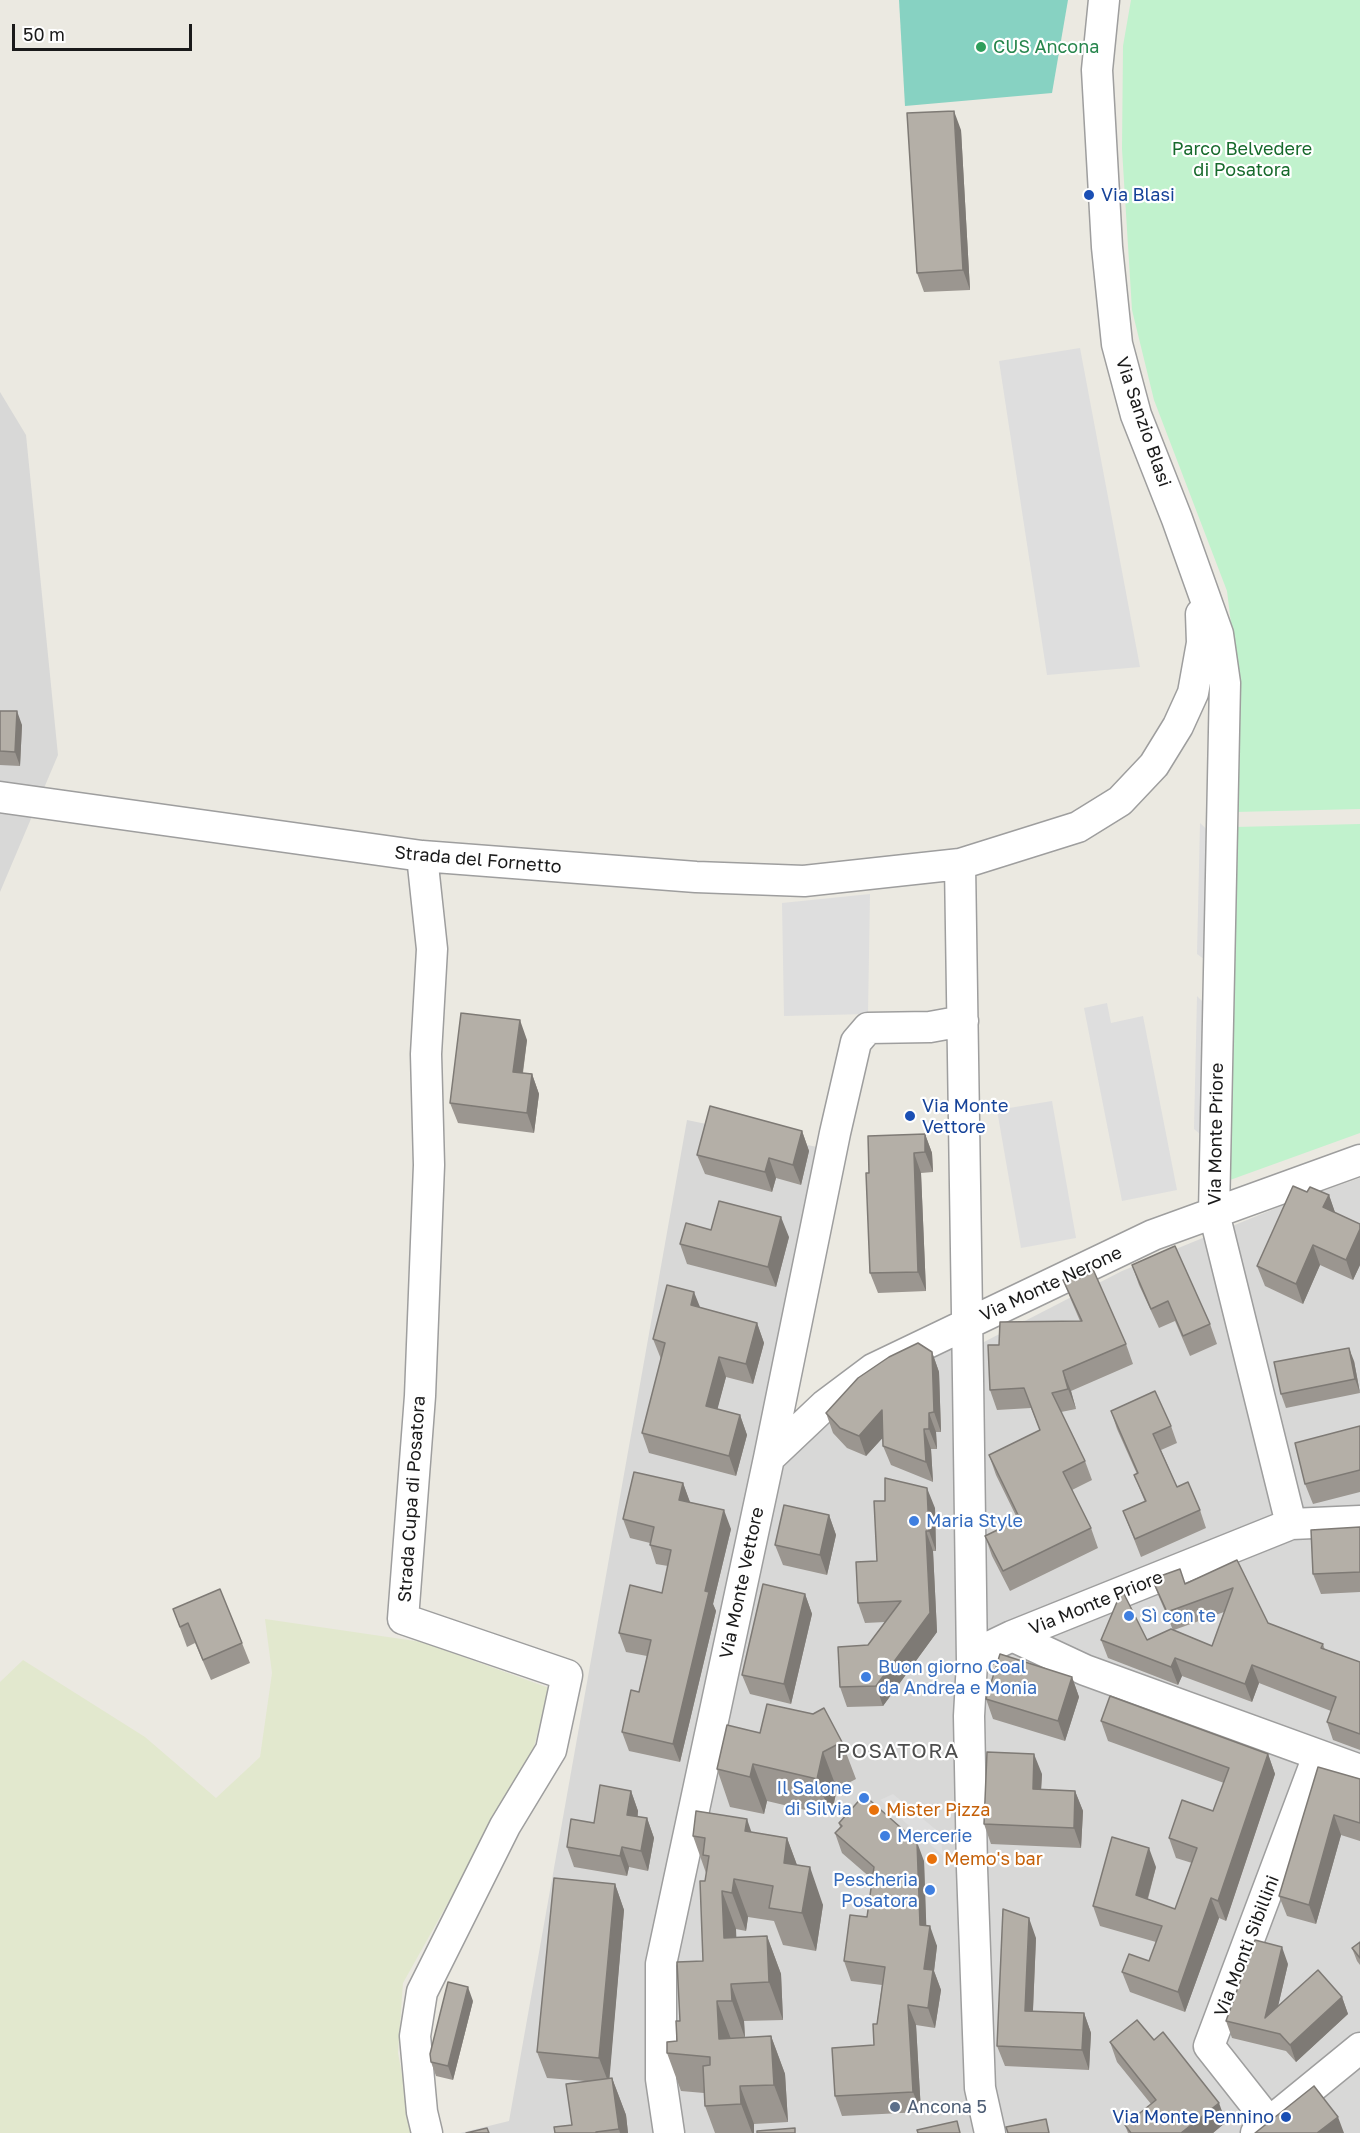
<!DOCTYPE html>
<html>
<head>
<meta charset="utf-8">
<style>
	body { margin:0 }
	#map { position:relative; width:1360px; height:2133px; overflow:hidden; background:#ebe9e1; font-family:"Golos Text",sans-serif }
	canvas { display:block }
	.scale { position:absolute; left:12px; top:24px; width:180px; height:27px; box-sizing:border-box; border:3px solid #1a1a1a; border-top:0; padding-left:8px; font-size:18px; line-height:21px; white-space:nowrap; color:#1a1a1a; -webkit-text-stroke:4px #fff; paint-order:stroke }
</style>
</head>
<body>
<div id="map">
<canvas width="1360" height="2133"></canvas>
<div class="scale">50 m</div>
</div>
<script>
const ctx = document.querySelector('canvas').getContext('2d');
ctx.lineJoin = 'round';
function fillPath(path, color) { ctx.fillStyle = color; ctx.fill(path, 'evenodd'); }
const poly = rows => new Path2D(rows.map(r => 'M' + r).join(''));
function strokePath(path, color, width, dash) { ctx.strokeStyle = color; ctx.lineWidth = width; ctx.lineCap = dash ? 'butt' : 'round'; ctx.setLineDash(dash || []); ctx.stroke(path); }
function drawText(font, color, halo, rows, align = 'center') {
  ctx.font = font + ' "Golos Text",sans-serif'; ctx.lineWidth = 4.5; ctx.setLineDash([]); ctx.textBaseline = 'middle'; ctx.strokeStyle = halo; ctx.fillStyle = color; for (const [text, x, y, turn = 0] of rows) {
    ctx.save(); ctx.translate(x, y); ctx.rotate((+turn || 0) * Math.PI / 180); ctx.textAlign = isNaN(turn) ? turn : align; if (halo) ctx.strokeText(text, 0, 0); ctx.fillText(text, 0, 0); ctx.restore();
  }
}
const residential = poly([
	[0,392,26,435,58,755,0,892],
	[687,1120,817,1147,756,1480,829,1418,929,1350,982,1343,1122,1271,1291,1202,1360,1178,1360,2133,460,2133,509,2121]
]);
const farmland = poly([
	[265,1619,422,1642,549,1688,533,1751,403,1983,398,2053,413,2133,0,2133,0,1682,23,1660,145,1737,216,1798,260,1757,272,1673]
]);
const park = poly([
	[1131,0,1360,0,1360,809,1235,812,1237,672,1227,591,1154,400,1132,310,1122,149,1123,46],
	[1360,824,1360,1133,1230,1180,1235,827]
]);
const pitch = poly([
	[899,0,1068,0,1052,93,905,106]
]);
const parking = poly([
	[1080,348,1140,667,1047,675,999,361],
	[1200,823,1214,836,1212,965,1197,954],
	[870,894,868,1014,784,1016,782,903],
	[1197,996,1211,1010,1208,1141,1194,1129],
	[1107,1003,1111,1023,1143,1016,1177,1190,1122,1201,1084,1008],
	[1052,1101,1076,1238,1021,1248,997,1110],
	[893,1794,940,1833,943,1856,880,1800]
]);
const minor = poly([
	[0,797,422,856,696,877,804,881,960,864,1078,827,1120,801,1154,765,1178,726,1193,693,1202,643,1201,614],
	[422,856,432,949,426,1054,429,1165,420,1396,403,1619,567,1675,551,1750,505,1826,422,1992,415,2036,422,2112,427,2133],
	[960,864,968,1379,972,1662,969,1716,972,1868,980,2088,990,2133],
	[769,1458,825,1405,873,1369,1153,1235,1360,1160],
	[1291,1524,1360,1521],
	[1012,1636,1085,1670,1360,1770],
	[972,1662,989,1647,1012,1636,1291,1524,1214,1213,1225,683,1218,634,1177,519,1136,415,1117,344,1107,247,1097,70,1104,0],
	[1269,2122,1209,2046,1318,1756],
	[669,2133,661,2079,661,1964,769,1458,835,1133,856,1042,868,1028,930,1027,963,1021],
	[1256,2133,1360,2048]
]);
const wall = poly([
	[961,130,970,290,924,292,917,273],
	[0,711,22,725,20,766,0,765],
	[527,1040,523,1073,532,1074,539,1094,534,1133,458,1123,450,1103],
	[802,1131,809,1151,801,1185,776,1178,772,1192,705,1174,697,1155],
	[925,1134,932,1153,933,1172,921,1173,926,1291,878,1293,870,1273,869,1173],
	[1307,1192,1329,1195,1335,1213,1360,1224,1360,1265,1353,1280,1320,1265,1303,1304,1265,1286,1257,1266],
	[789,1237,776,1287,687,1264,680,1244],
	[1132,1265,1210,1324,1217,1344,1190,1356,1175,1321,1159,1328,1139,1285],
	[1063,1280,1126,1344,1133,1364,1071,1391,1076,1409,1061,1412,1085,1461,1092,1480,1072,1490,1091,1528,1098,1548,1010,1591,992,1556,985,1536,1018,1520,996,1475,989,1455,1040,1430,1031,1408,997,1410,990,1390,999,1345,1080,1321,1071,1300],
	[700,1308,757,1323,764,1343,753,1384,726,1377,717,1409,740,1415,747,1435,736,1476,649,1453,642,1433,661,1359,653,1339],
	[932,1352,939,1372,941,1432,936,1432,937,1449,931,1449,933,1482,891,1465,883,1446,883,1437,866,1456,847,1448,833,1433,826,1413],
	[1354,1361,1360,1393,1286,1408,1281,1394],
	[1111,1411,1171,1426,1177,1443,1161,1450,1177,1487,1200,1510,1206,1528,1141,1557,1123,1511,1145,1502,1134,1475,1137,1474,1117,1429],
	[1360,1426,1360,1492,1313,1504,1305,1484],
	[683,1483,690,1503,731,1529,713,1604,716,1611,680,1762,629,1751,622,1732,639,1692,647,1656,626,1652,619,1633,662,1593,668,1566,656,1564,650,1545,650,1543,630,1538,623,1519],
	[935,1508,936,1551,933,1551,937,1632,883,1706,847,1707,840,1687,868,1645,885,1622,865,1623,858,1603,877,1561],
	[829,1515,836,1535,827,1575,783,1565,775,1545],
	[1360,1527,1360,1592,1321,1594,1313,1574],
	[1237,1560,1268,1623,1323,1644,1325,1650,1360,1662,1360,1750,1333,1740,1327,1722,1331,1711,1259,1683,1252,1702,1182,1676,1178,1685,1108,1658,1101,1640,1147,1640,1173,1630,1159,1597,1152,1579,1185,1584],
	[1224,1612,1212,1646,1174,1630],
	[805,1594,812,1614,791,1704,750,1694,742,1675],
	[173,1609,242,1643,250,1663,211,1680,195,1643,187,1647],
	[1072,1677,1079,1697,1065,1741,993,1719,986,1699],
	[1101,1721,1268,1754,1275,1774,1226,1921,1219,1918,1185,2012,1130,1992,1122,1972,1149,1961,1156,1942,1100,1926,1093,1906,1156,1867,1148,1899,1175,1909,1192,1863,1176,1858,1169,1838,1213,1811,1224,1783,1108,1741],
	[760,1733,842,1742,856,1779,837,1789,831,1816,767,1801,764,1814,730,1807,717,1769],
	[1042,1774,1041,1789,1075,1791,1083,1811,1081,1848,991,1844,984,1824],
	[1360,1779,1360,1841,1341,1835,1316,1924,1287,1916,1279,1896],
	[631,1791,638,1811,638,1817,647,1818,654,1838,648,1871,629,1867,627,1876,574,1867,567,1847],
	[839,1823,924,1861,926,1926,937,1946,934,1971,941,1990,935,2028,916,2025,921,2112,842,2116,835,2096,874,2045,882,1985,851,1981,844,1961,867,1917,872,1879,842,1853,835,1833,840,1827],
	[751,1832,787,1838,797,1865,823,1905,816,1951,783,1945,774,1921,748,1917,746,1931,736,1929,736,1938,767,1936,781,1974,783,2020,744,2021,745,2038,771,2036,785,2074,788,2122,754,2124,754,2133,715,2133,705,2106,704,2093,681,2091,667,2053,677,2041,680,2021,703,1961,706,1873,693,1836],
	[615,1884,624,1910,609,2078,612,2078,626,2115,628,2133,555,2133,572,2125,585,2081,547,2078,537,2052],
	[1036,1938,1033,2011,1084,2013,1091,2033,1089,2070,1005,2066,997,2046],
	[1360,1942,1360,1965,1357,1961,1352,1948],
	[1288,1964,1278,2006,1342,1997,1348,2014,1296,2062,1286,2051,1232,2038,1226,2021],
	[473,2001,453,2080,436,2076,431,2062],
	[1154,2040,1226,2122,1213,2133,1128,2133,1125,2125,1151,2104,1117,2062,1110,2042]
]);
const shadedWall = poly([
	[954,111,961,130,970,290,963,270],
	[17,711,22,725,20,766,15,752],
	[520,1020,527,1040,520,1092,513,1072],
	[532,1074,539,1094,534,1133,527,1113],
	[802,1131,809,1151,801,1185,793,1165],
	[925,1134,932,1153,933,1172,925,1152],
	[914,1153,921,1173,926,1291,918,1272],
	[769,1158,776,1178,772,1192,765,1172],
	[1329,1195,1336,1215,1323,1207],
	[781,1217,789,1237,776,1287,768,1267],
	[1360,1229,1360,1265,1353,1280,1346,1260],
	[1313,1245,1320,1265,1303,1304,1296,1284],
	[694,1292,702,1312,691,1305],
	[757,1323,764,1343,753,1384,746,1364],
	[1349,1348,1354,1361,1360,1393,1355,1379],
	[932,1352,939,1372,941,1432,934,1412],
	[719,1357,726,1377,713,1426,706,1406],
	[1063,1371,1071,1391,1076,1409,1068,1389],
	[882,1410,890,1430,866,1456,859,1436],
	[929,1413,936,1432,937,1449,929,1429],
	[740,1415,747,1435,736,1476,729,1456],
	[924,1429,931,1449,933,1482,926,1462],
	[683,1483,690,1502,686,1519,679,1500],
	[927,1488,935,1508,936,1551,929,1531],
	[724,1510,731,1529,713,1604,716,1611,680,1762,673,1744,705,1591],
	[829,1515,836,1535,827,1575,820,1555],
	[926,1531,933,1551,937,1632,883,1706,876,1686],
	[805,1594,812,1614,791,1704,784,1684],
	[1175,1658,1182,1676,1178,1685,1171,1667],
	[1252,1665,1259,1683,1252,1702,1245,1684],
	[1072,1677,1079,1697,1065,1741,1058,1721],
	[823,1752,837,1789,831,1816,817,1779],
	[1034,1754,1042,1774,1040,1809,1033,1789],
	[1268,1754,1275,1774,1226,1921,1218,1901],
	[753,1764,767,1801,764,1814,750,1777],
	[631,1791,638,1811,634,1835,627,1815],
	[1075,1791,1083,1811,1081,1848,1074,1828],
	[1334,1815,1341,1835,1316,1924,1309,1905],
	[647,1818,654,1838,648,1871,641,1851],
	[747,1819,760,1857,745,1831],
	[787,1838,801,1876,784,1863],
	[917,1842,924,1861,927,1945,920,1925],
	[622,1847,629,1867,627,1876,620,1856],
	[1149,1848,1156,1867,1143,1915,1136,1895],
	[810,1867,823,1905,816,1951,802,1913],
	[734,1879,748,1917,746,1931,732,1893],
	[615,1884,624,1910,609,2084,599,2058],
	[722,1891,736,1929,738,1976,724,1938],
	[1211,1898,1219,1918,1185,2012,1178,1992],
	[1029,1918,1036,1938,1032,2031,1025,2011],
	[930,1926,937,1946,934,1971,941,1990,935,2028,928,2008,924,1969],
	[767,1936,781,1974,783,2020,769,1982],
	[1282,1947,1288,1964,1272,2032,1265,2018],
	[731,1984,744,2021,745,2038,732,2001],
	[468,1987,473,2001,453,2080,448,2066],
	[1342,1997,1348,2014,1296,2062,1290,2045],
	[717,2001,731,2039,719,2039],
	[908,2005,916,2025,921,2112,913,2092],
	[1084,2013,1091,2033,1089,2070,1082,2050],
	[771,2036,785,2074,788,2122,774,2085],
	[612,2078,626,2115,628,2133,620,2133,619,2129],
	[740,2086,754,2124,754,2133,752,2133,741,2104],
	[1219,2103,1226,2122,1213,2133,1181,2133],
	[1338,2117,1344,2133,1317,2133]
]);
const building = poly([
	[954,111,963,270,917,273,907,113,954,111],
	[0,711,17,711,15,752,0,751,0,711],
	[461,1013,520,1020,513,1072,532,1074,527,1113,450,1103,461,1013],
	[710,1106,802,1131,793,1165,769,1158,765,1172,697,1155,710,1106],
	[925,1134,925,1152,914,1153,918,1272,870,1273,866,1173,869,1173,868,1136,925,1134],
	[1293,1186,1307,1192,1310,1187,1329,1195,1323,1207,1360,1224,1360,1229,1346,1260,1313,1245,1296,1284,1257,1266,1293,1186],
	[719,1201,781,1217,768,1267,680,1244,686,1223,711,1230,719,1201],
	[1175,1246,1210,1324,1183,1336,1168,1301,1151,1309,1132,1265,1175,1246],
	[1092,1267,1126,1344,1063,1371,1068,1389,1052,1393,1085,1461,1063,1472,1091,1528,1003,1571,985,1536,1020,1519,989,1455,1040,1430,1024,1388,990,1390,988,1345,999,1345,1000,1322,1082,1321,1063,1280,1092,1267],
	[667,1285,694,1292,691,1305,757,1323,746,1364,719,1357,706,1406,740,1415,729,1456,642,1433,665,1343,653,1339,667,1285],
	[918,1343,932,1352,934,1412,929,1413,929,1429,924,1429,926,1462,883,1446,882,1410,859,1436,840,1428,826,1413,858,1378,889,1357,918,1343],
	[1349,1348,1355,1379,1281,1394,1274,1362,1349,1348],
	[1155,1391,1171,1426,1153,1434,1177,1487,1188,1482,1200,1510,1135,1539,1123,1511,1146,1501,1134,1475,1138,1473,1111,1411,1155,1391],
	[1360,1426,1360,1470,1305,1484,1295,1443,1360,1426],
	[634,1472,683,1483,679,1500,724,1510,705,1591,709,1592,673,1744,622,1732,631,1690,639,1692,651,1640,619,1633,630,1585,662,1593,671,1550,650,1545,654,1527,623,1519,634,1472],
	[885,1478,927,1488,929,1531,926,1531,930,1613,876,1686,840,1687,838,1647,868,1645,901,1601,858,1603,856,1562,877,1561,874,1501,885,1501,885,1478],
	[784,1505,829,1515,820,1555,775,1545,784,1505],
	[1360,1527,1360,1572,1313,1574,1311,1530,1360,1527],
	[1237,1560,1268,1623,1323,1644,1321,1648,1360,1662,1360,1734,1327,1722,1336,1697,1252,1665,1245,1684,1175,1658,1171,1667,1101,1640,1122,1590,1147,1640,1171,1629,1212,1646,1233,1588,1167,1612,1152,1579,1180,1569,1185,1584,1237,1560],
	[763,1584,805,1594,784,1684,742,1675,763,1584],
	[220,1589,242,1643,203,1660,188,1623,180,1627,173,1609,220,1589],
	[1000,1654,1072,1677,1058,1721,986,1699,1000,1654],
	[1110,1696,1268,1754,1218,1901,1211,1898,1178,1992,1122,1972,1129,1954,1149,1961,1162,1926,1093,1906,1112,1837,1149,1848,1136,1895,1175,1909,1197,1848,1169,1838,1182,1800,1213,1811,1229,1768,1101,1721,1110,1696],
	[767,1704,813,1714,824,1708,842,1742,823,1752,817,1779,753,1764,750,1777,717,1769,727,1725,760,1733,767,1704],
	[987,1752,1034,1754,1033,1789,1075,1791,1074,1828,984,1824,987,1752],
	[1318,1767,1360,1779,1360,1823,1334,1815,1309,1905,1279,1896,1318,1767],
	[600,1785,631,1791,627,1815,647,1818,641,1851,622,1847,620,1856,567,1847,571,1819,594,1823,600,1785],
	[864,1795,917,1842,920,1925,930,1926,924,1969,933,1970,928,2008,908,2005,913,2092,835,2096,832,2048,874,2045,873,2024,877,2024,885,1967,844,1961,850,1915,867,1917,874,1867,835,1833,842,1826,839,1823,864,1795],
	[696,1811,747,1819,745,1831,787,1838,784,1863,810,1867,802,1913,769,1908,773,1886,734,1879,732,1893,722,1891,724,1938,767,1936,769,1982,731,1984,732,2001,717,2001,719,2039,771,2036,774,2085,740,2086,741,2104,705,2106,703,2066,710,2065,710,2057,667,2053,667,2042,677,2041,676,2021,680,2021,677,1962,703,1961,700,1881,705,1881,709,1856,703,1855,705,1838,693,1836,696,1811],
	[554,1878,615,1884,599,2058,537,2052,554,1878],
	[1003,1909,1029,1918,1025,2011,1084,2013,1082,2050,997,2046,1003,1909],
	[1255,1940,1282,1947,1265,2018,1318,1970,1342,1997,1290,2045,1280,2034,1226,2021,1255,1940],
	[1360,1942,1360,1958,1352,1948,1360,1942],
	[448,1982,468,1987,448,2066,431,2062,430,2054,448,1982],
	[1137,2020,1154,2040,1163,2032,1219,2103,1181,2133,1131,2133,1125,2125,1156,2100,1110,2042,1137,2020],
	[612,2078,619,2129,596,2132,597,2133,555,2133,554,2127,572,2125,566,2084,612,2078],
	[1314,2086,1338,2117,1317,2133,1255,2133,1314,2086],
	[1046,2119,1049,2133,1008,2133,1006,2127,1046,2119],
	[957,2121,960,2133,918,2133,917,2130,957,2121],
	[487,2128,489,2133,466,2133,487,2128],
	[795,2128,795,2133,757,2133,757,2131,795,2128]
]);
const markers = [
	[981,47,6,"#2e9e5b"],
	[1089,195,6,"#1a4fb4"],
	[910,1116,6,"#1a4fb4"],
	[914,1521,6,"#3f7fe0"],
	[1129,1616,6,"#3f7fe0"],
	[866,1677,6,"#3f7fe0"],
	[864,1798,6,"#3f7fe0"],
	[874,1810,6,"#e8710a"],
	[885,1836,6,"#3f7fe0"],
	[932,1859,6,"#e8710a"],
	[930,1890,6,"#3f7fe0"],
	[895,2107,6,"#5c6f8a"],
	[1286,2117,6,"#1a4fb4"]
];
const leisureNames = [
	["CUS Ancona",993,47]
];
const parkNames = [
	["Parco Belvedere",1242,149],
	["di Posatora",1242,170]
];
const transitNames = [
	["Via Blasi",1101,195],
	["Via Monte",922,1106],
	["Vettore",922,1127],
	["Via Monte Pennino",1274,2117,"right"]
];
const streetNames = [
	["Via Sanzio Blasi",1143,422,71],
	["Strada del Fornetto",478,860,5],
	["Via Monte Priore",1216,1134,-89],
	["Via Monte Nerone",1051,1284,-25],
	["Strada Cupa di Posatora",412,1499,-86],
	["Via Monte Vettore",742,1583,-78],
	["Via Monte Priore",1096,1603,-22],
	["Via Monti Sibillini",1247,1946,-69]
];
const shopNames = [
	["Maria Style",926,1521],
	["Sì con te",1141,1616],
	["Buon giorno Coal",878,1667],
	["da Andrea e Monia",878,1688],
	["Il Salone",852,1788,"right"],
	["di Silvia",852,1809,"right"],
	["Mercerie",897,1836],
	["Pescheria",918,1880,"right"],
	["Posatora",918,1901,"right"]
];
const foodNames = [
	["Mister Pizza",886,1810],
	["Memo's bar",944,1859]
];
const serviceNames = [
	["Ancona 5",907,2107]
];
const quarterNames = [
	["POSATORA",898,1751]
];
fillPath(residential, '#d8d8d7');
fillPath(farmland, '#e2e8ce');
fillPath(park, '#c1f2cd');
fillPath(pitch, '#87d2c2');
fillPath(parking, '#dedede');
strokePath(minor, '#9e9e9e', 33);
strokePath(minor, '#fff', 30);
fillPath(wall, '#9b9690');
fillPath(shadedWall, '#7e7a75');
fillPath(building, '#b4afa7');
strokePath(building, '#7e7a75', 1.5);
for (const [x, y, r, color] of markers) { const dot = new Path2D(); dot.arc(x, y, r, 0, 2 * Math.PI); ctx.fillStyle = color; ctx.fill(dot); strokePath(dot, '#fff', 2); }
drawText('18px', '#27864d', '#fff', leisureNames, 'left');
drawText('18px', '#176a2c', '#fff', parkNames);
drawText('18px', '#164399', '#fff', transitNames, 'left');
drawText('18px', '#1a1a1a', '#fff', streetNames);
drawText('18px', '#366cbe', '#fff', shopNames, 'left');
drawText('18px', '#c56008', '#fff', foodNames, 'left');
drawText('18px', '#4e5e75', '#fff', serviceNames, 'left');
ctx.letterSpacing = '1.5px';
drawText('21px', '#4d4d4d', '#fff', quarterNames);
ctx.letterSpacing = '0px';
</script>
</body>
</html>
